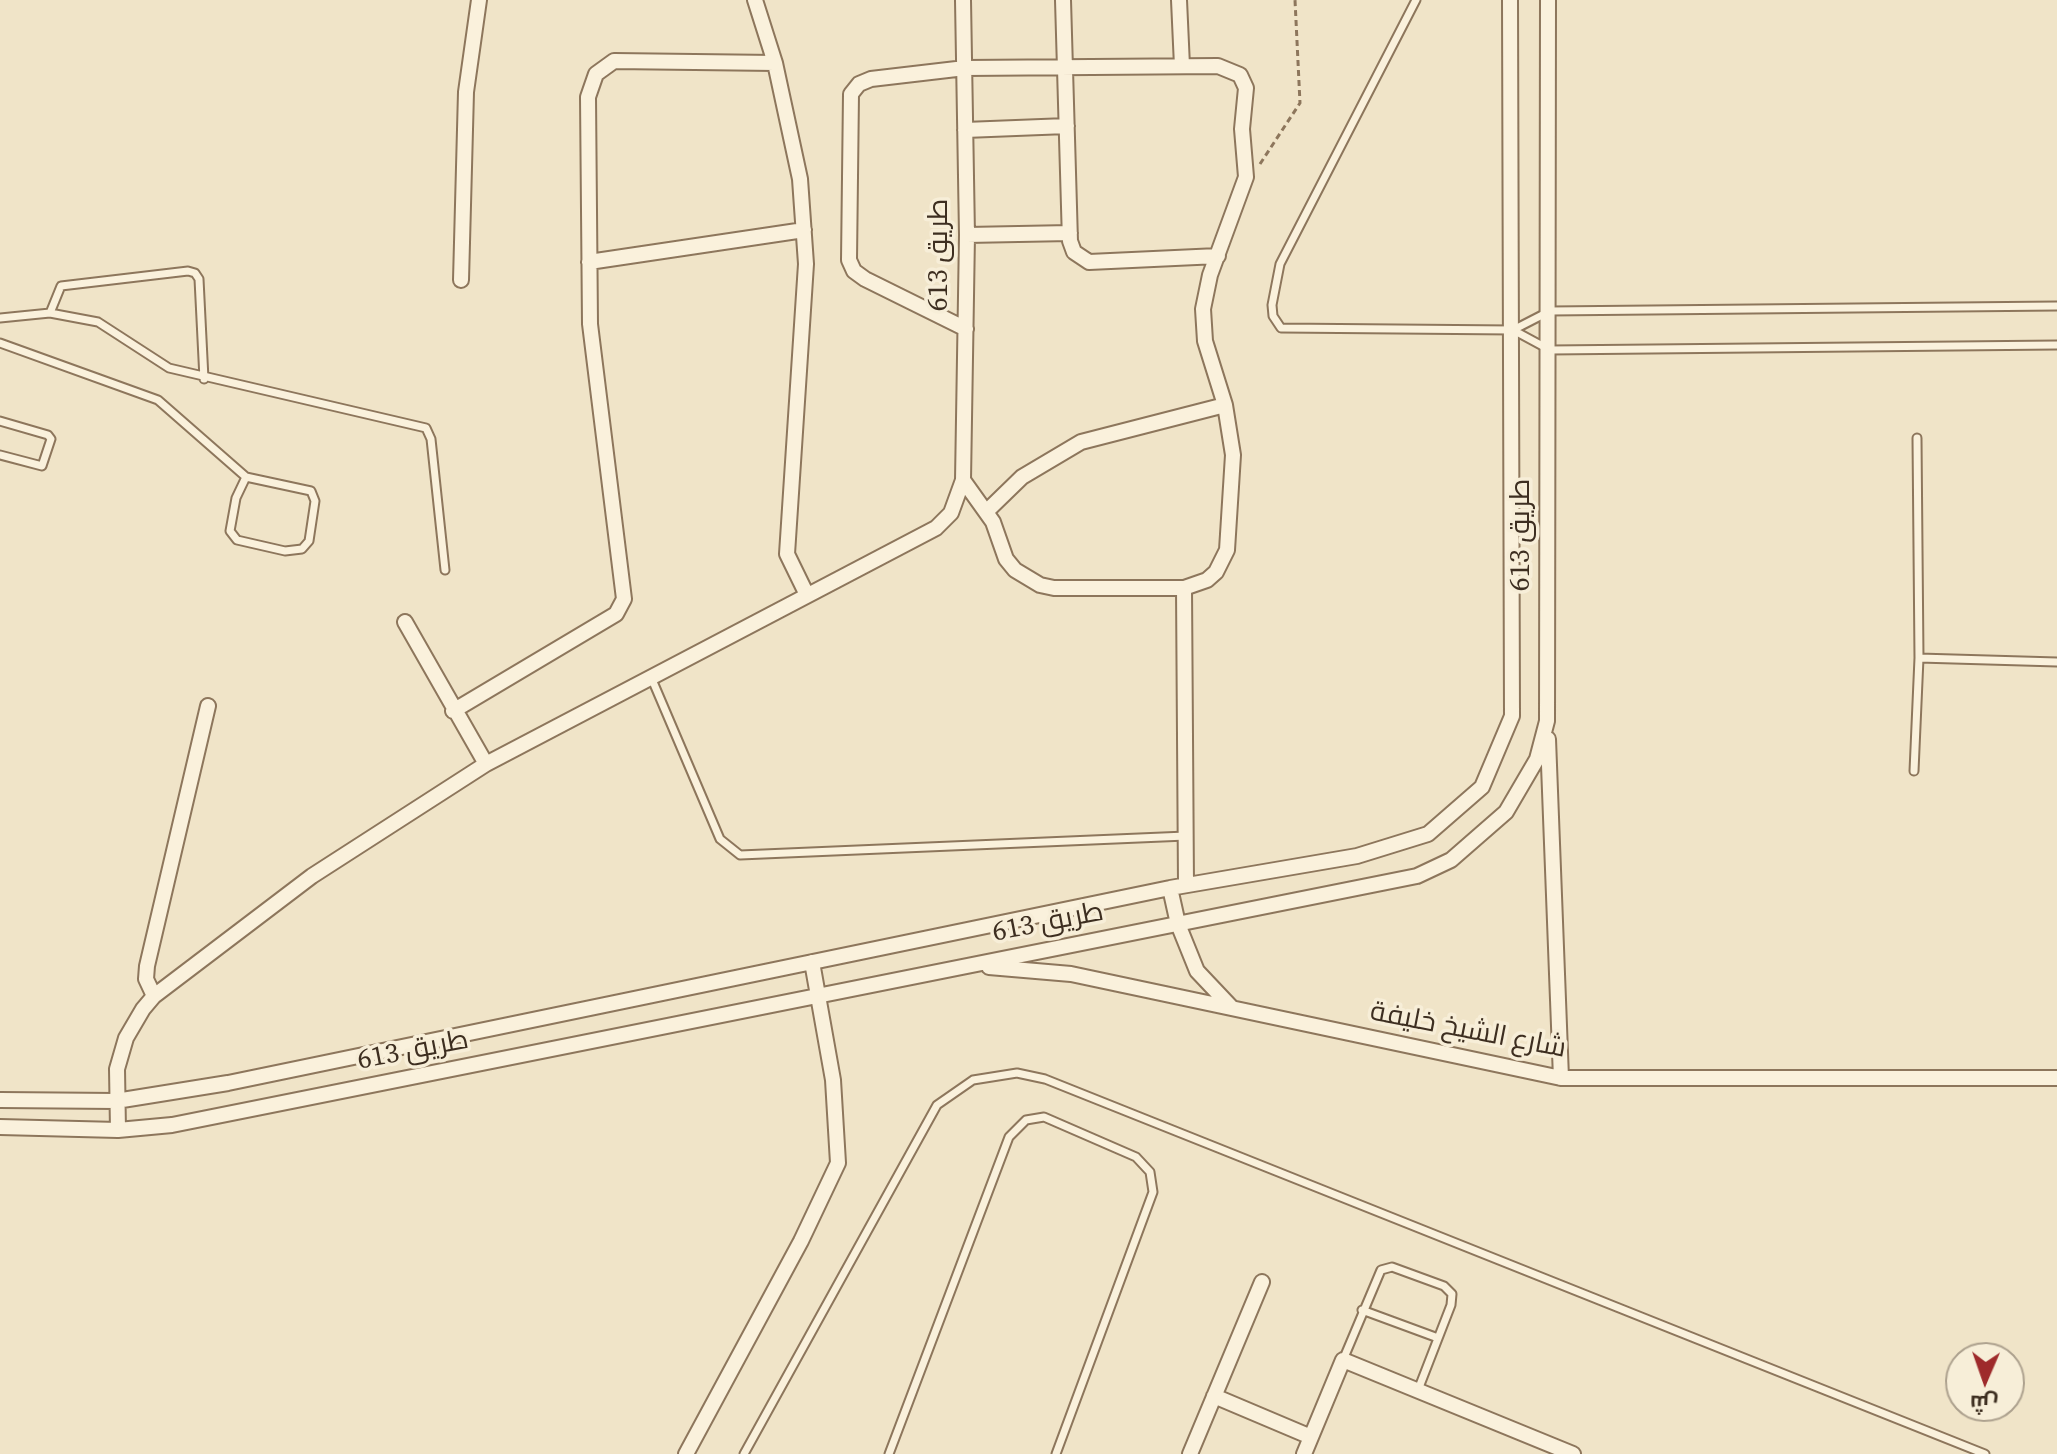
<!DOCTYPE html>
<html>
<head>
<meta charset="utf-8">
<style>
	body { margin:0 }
	#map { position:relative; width:2057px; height:1454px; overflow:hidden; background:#f0e4c8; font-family:"Source Serif 4",Cairo,serif }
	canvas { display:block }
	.north { position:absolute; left:1945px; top:1342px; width:80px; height:80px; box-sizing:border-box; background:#f7eed8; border:2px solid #ada18e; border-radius:50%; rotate:182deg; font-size:22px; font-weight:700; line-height:32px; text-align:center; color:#3d2e20 }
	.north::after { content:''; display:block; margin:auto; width:28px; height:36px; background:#9e2a2b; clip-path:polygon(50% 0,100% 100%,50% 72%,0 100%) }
</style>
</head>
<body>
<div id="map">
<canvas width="2057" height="1454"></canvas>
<div class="north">ش</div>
</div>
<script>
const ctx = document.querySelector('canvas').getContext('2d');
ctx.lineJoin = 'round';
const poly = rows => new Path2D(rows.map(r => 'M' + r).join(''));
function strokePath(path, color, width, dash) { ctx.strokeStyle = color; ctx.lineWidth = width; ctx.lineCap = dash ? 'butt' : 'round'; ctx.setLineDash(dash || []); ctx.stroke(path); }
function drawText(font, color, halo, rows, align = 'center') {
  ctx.font = font + ' "Source Serif 4",Cairo,serif'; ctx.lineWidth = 7; ctx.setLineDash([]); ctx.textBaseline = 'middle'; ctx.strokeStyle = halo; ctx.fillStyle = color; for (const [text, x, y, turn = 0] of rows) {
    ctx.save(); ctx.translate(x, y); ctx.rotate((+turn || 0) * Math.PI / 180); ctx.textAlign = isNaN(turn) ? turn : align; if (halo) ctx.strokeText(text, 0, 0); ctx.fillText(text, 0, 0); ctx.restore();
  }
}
const path = poly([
	[1260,164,1300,103,1295,0]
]);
const service = poly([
	[1416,0,1280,264,1272,305,1273,316,1281,328,1513,330,1550,311,2057,306],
	[50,313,61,286,188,271,195,273,199,279,204,379],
	[0,318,50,313,98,322,169,368,426,428,431,439,445,570],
	[1513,330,1550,350,2057,345],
	[0,343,158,400,246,477,311,491,315,501,309,541,302,549,285,551,237,540,230,531,236,498,246,477],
	[0,421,48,435,51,439,42,466,0,455],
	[1919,658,2057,662],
	[651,677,720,839,740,855,1186,836],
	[1914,771,1919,658,1917,438],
	[1362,1310,1438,1338],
	[1343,1360,1381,1270,1392,1267,1444,1286,1452,1294,1451,1305,1418,1390],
	[744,1454,937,1105,973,1080,1017,1073,1045,1079,1985,1454],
	[889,1454,1009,1137,1026,1120,1044,1117,1136,1157,1150,1172,1153,1192,1056,1454]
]);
const minor = poly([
	[755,0,775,63,800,179,806,264,787,554,807,595],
	[1063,0,1070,241,1074,252,1089,262,1218,256],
	[1179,0,1182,66],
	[965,130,1067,126],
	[967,235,1070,233],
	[589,262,804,230],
	[461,280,466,92,479,0],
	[963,480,993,522,1006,559,1015,570,1040,585,1054,588,1184,588,1207,580,1216,572,1227,550,1233,455,1225,405,1205,341,1203,309,1210,275,1246,177,1242,129,1246,88,1240,75,1218,66,965,68,871,79,859,84,851,94,849,260,854,271,865,279,966,329],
	[987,511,1022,477,1081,442,1225,405],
	[1184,588,1186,885],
	[405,622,486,764],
	[453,711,616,614,624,599,590,324,588,97,596,74,614,61,775,63],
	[1548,739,1561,1078],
	[1170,888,1178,924,1197,971,1232,1008],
	[989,967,1071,974,1561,1078,2057,1078],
	[154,996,146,979,147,966,208,706],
	[0,1100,116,1101,228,1083,1170,888,1357,856,1428,834,1482,787,1512,716,1510,0],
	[0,1127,118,1130,172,1125,1417,876,1451,860,1506,812,1537,759,1547,721,1548,0],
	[118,1130,117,1069,126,1038,143,1009,154,996,312,876,486,764,936,528,951,513,963,480,967,235,963,0],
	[1214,1396,1311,1437],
	[686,1454,801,1241,838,1163,833,1080,812,962],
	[1190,1454,1262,1282],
	[1304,1454,1343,1360,1573,1454]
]);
const streetNames = [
	["طريق 613",940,255,-90],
	["طريق 613",1522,535,-90],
	["طريق 613",1048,923,-11],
	["شارع الشيخ خليفة",1468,1031,11],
	["طريق 613",413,1051,-11]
];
strokePath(service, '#8d765c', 11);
strokePath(minor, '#8d765c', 18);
strokePath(path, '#8d765c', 3, [6, 4]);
strokePath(service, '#faf1dc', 7);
strokePath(minor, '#faf1dc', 14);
drawText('28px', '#3d2e20', '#f7eed8', streetNames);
</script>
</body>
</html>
